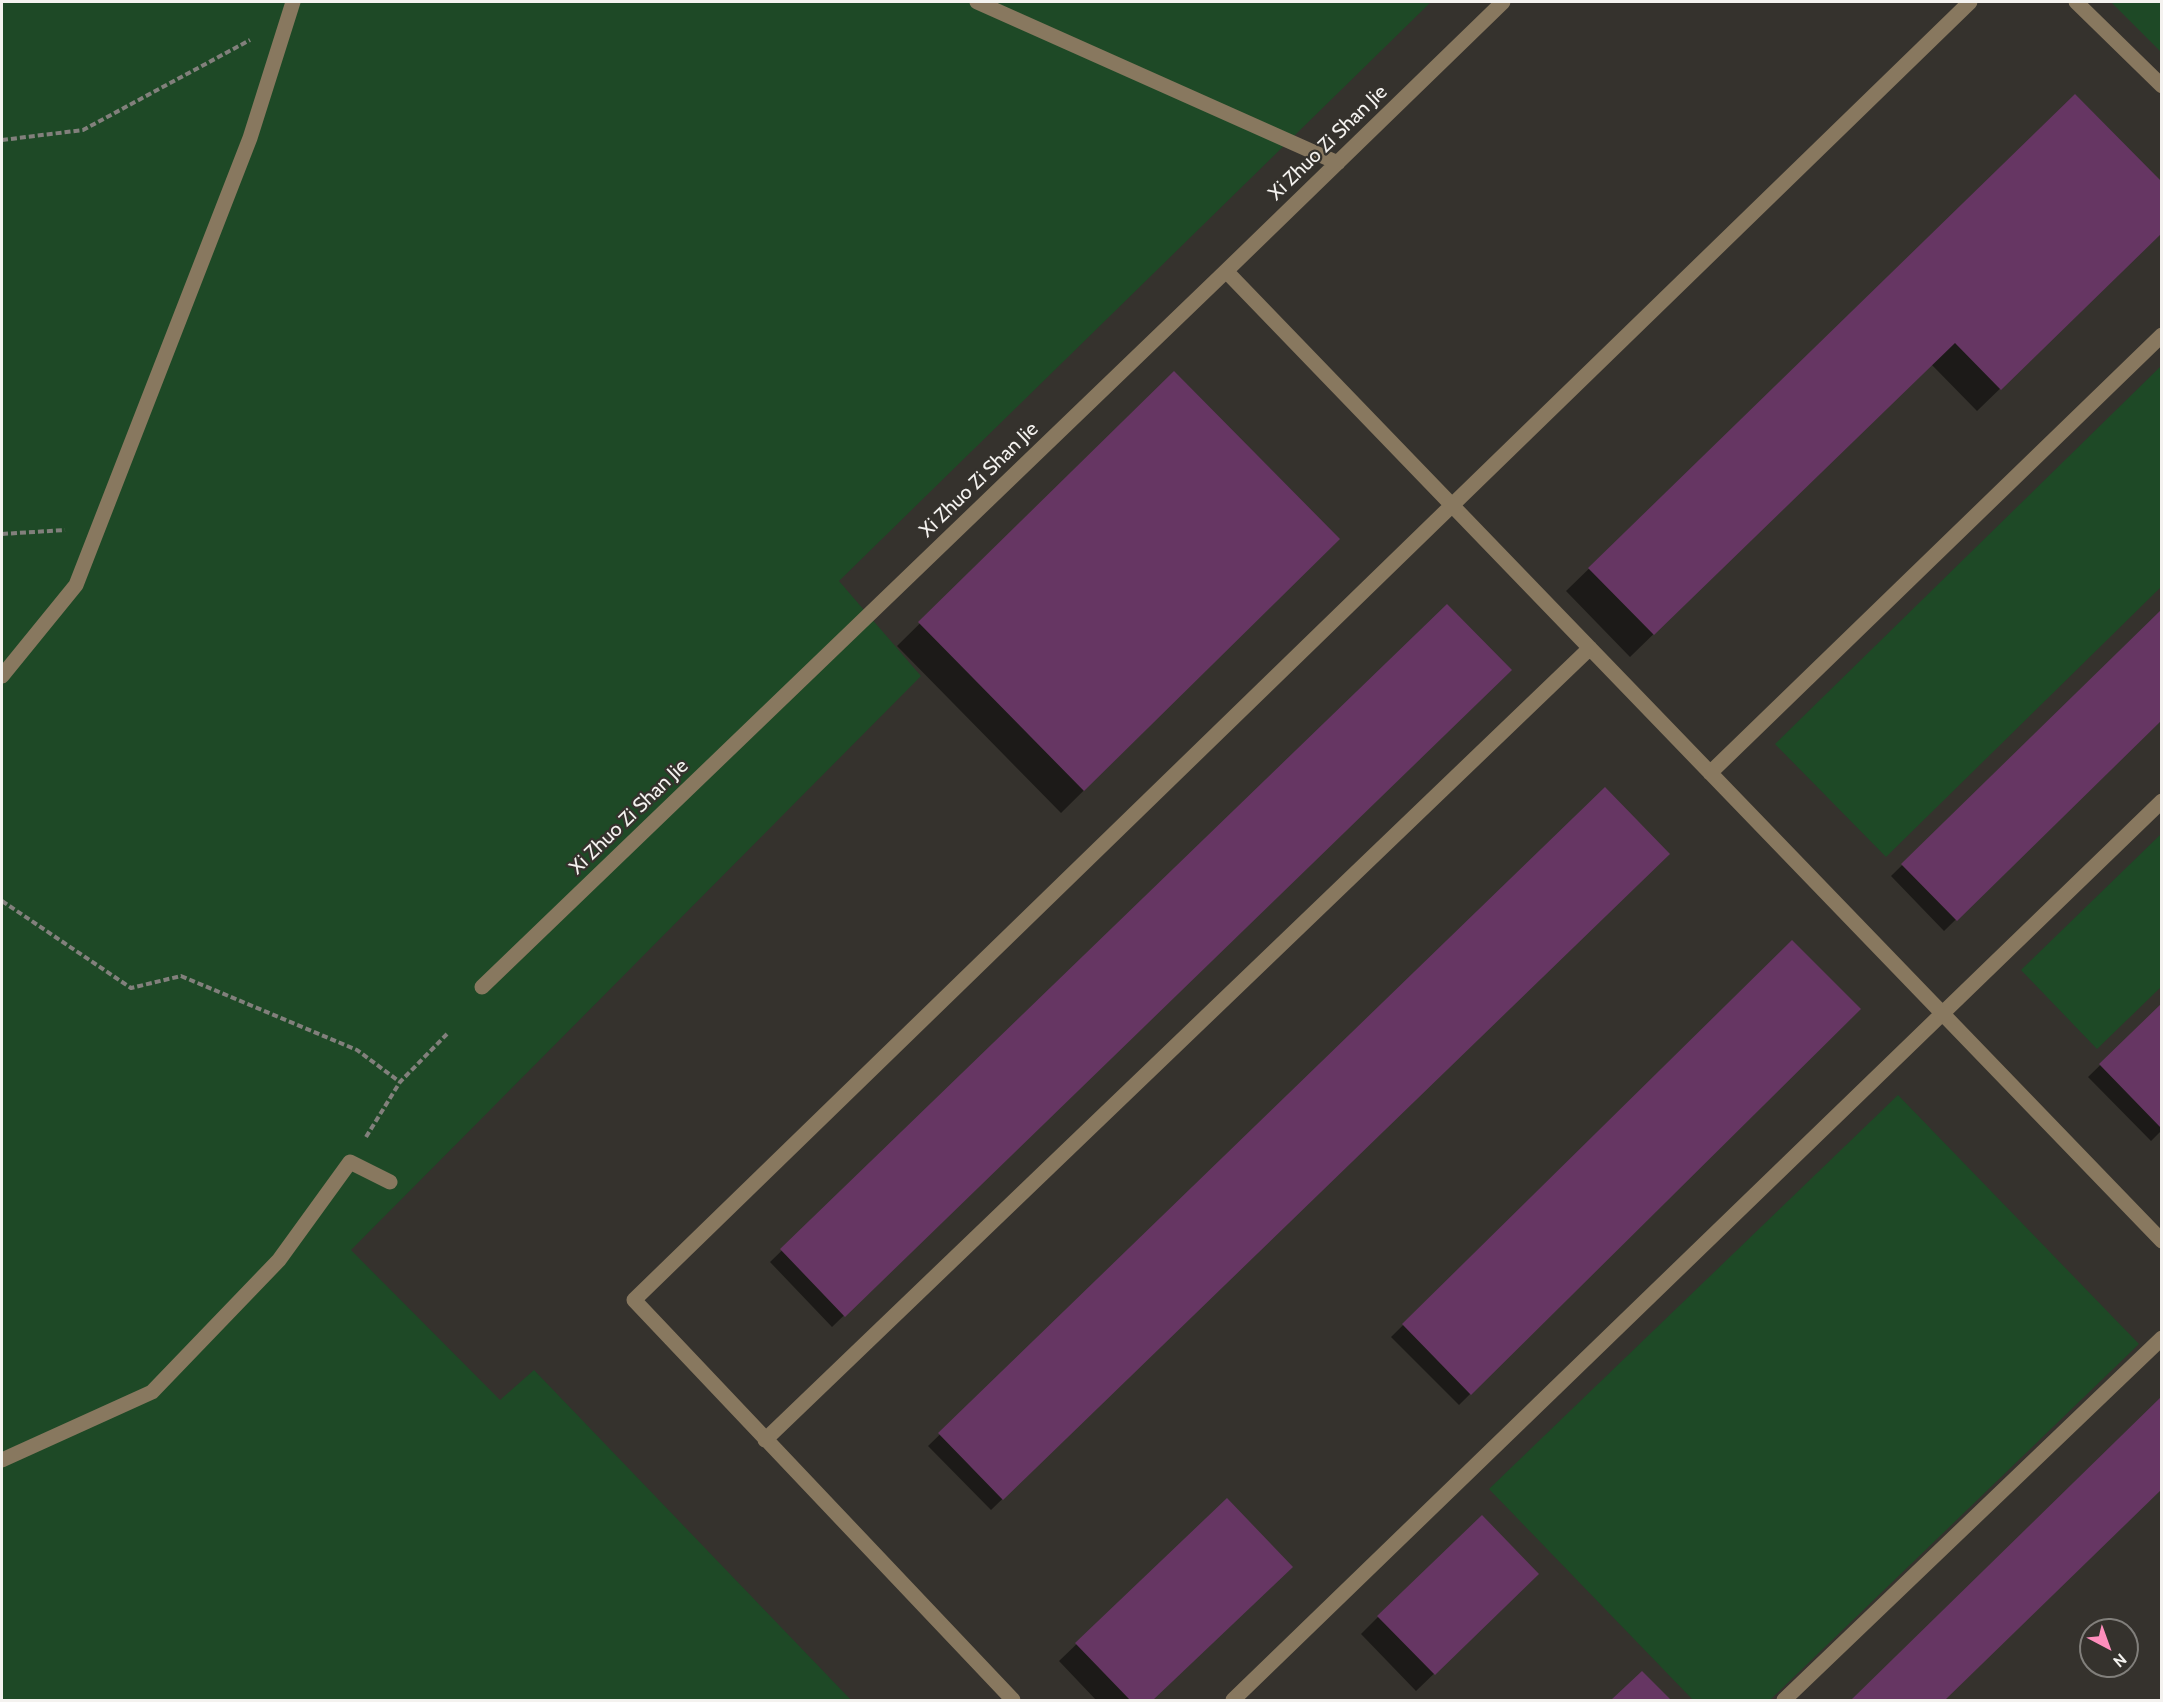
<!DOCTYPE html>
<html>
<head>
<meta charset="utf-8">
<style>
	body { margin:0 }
	#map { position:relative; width:2163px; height:1702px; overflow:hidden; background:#35322d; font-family:Cabin,sans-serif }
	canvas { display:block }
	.frame { position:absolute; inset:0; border:3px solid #f4f2ef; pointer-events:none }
	.north { position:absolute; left:2079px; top:1618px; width:60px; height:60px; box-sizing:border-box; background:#35322d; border:2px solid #817f7b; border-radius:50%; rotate:139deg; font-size:16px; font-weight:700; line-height:24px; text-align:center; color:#f4f2ef }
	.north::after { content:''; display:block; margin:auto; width:21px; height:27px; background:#fe8ebc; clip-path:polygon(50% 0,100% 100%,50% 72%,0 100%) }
</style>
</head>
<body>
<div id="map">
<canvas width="2163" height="1702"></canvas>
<div class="frame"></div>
<div class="north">N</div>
</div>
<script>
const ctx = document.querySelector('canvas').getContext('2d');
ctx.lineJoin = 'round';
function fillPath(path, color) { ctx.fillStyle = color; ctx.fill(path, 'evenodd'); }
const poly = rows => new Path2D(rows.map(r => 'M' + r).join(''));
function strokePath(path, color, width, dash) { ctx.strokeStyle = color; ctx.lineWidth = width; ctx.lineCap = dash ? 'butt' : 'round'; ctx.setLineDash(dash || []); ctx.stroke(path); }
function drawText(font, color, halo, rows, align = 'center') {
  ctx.font = font + ' Cabin,sans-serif'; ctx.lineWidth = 4.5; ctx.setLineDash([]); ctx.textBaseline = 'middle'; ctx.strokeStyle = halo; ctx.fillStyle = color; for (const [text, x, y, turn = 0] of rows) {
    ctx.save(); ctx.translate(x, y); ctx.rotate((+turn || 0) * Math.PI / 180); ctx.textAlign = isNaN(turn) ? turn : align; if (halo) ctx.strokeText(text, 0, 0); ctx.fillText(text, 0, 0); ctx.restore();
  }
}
const green = poly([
	[2,2,1431,2,839,581,921,676,351,1250,500,1400,534,1370,851,1700,2,1700],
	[2111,2,2161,2,2161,53,2161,52],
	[2161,366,2161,587,1886,857,1775,744],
	[2161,834,2161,987,2097,1049,2021,970],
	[1898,1095,2139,1344,1770,1700,1693,1700,1489,1489]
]);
const shadow = poly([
	[2075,96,2162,232,1977,411,1931,364,1630,657,1566,591],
	[1174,373,1338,539,1061,813,897,646],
	[1447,606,1510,670,832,1327,770,1262],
	[2162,611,2162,718,1944,931,1891,876],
	[1605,790,1668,854,991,1510,928,1446],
	[1792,942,1859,1009,1459,1405,1391,1337],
	[2162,1005,2162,1130,2151,1141,2088,1077],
	[2162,1398,2162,1487,1943,1700,1853,1700],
	[1227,1500,1273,1584,1152,1700,1096,1700,1059,1661],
	[1520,1591,1416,1691,1361,1634,1378,1617],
	[1642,1673,1669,1700,1614,1700]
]);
const building = poly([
	[2075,94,2162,182,2162,233,2001,390,1955,343,1654,635,1588,568],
	[1174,371,1340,539,1084,791,918,622],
	[1447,604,1512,670,845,1317,780,1249],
	[2162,609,2162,720,1957,921,1901,864],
	[1605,787,1670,854,1003,1500,938,1433],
	[1792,940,1861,1009,1471,1395,1402,1324],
	[2162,1003,2162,1129,2099,1064],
	[2162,1396,2162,1489,1945,1700,1851,1700],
	[1227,1498,1293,1567,1153,1700,1130,1700,1075,1643],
	[1482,1515,1539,1574,1435,1675,1377,1616],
	[1642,1671,1671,1700,1611,1700]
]);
const path = poly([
	[2,140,83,130,250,40],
	[2,534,65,530],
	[2,901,131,988,181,976,357,1050,400,1082],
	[366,1137,400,1082,447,1034]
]);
const minor = poly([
	[977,2,1338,163],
	[2076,2,2162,86],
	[1226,271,2162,1241],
	[2,676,76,585,250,138,293,2],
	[1710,773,2162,335],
	[482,987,1226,271,1503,2],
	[765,1440,1590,648],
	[2,1460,152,1392,279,1260,350,1162,390,1182],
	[1013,1700,634,1300,1970,2],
	[1233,1700,2162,801],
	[1784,1700,2162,1338]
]);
const streetNames = [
	["Xi Zhuo Zi Shan Jie",1328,143,-44],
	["Xi Zhuo Zi Shan Jie",979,480,-44],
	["Xi Zhuo Zi Shan Jie",629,817,-44]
];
fillPath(green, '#1e4926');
fillPath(shadow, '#0007');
fillPath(building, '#663663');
strokePath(path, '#82807c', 4, [6, 3]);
strokePath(minor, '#88785f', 15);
drawText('20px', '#f4f2ef', '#35322d', streetNames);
</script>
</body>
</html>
